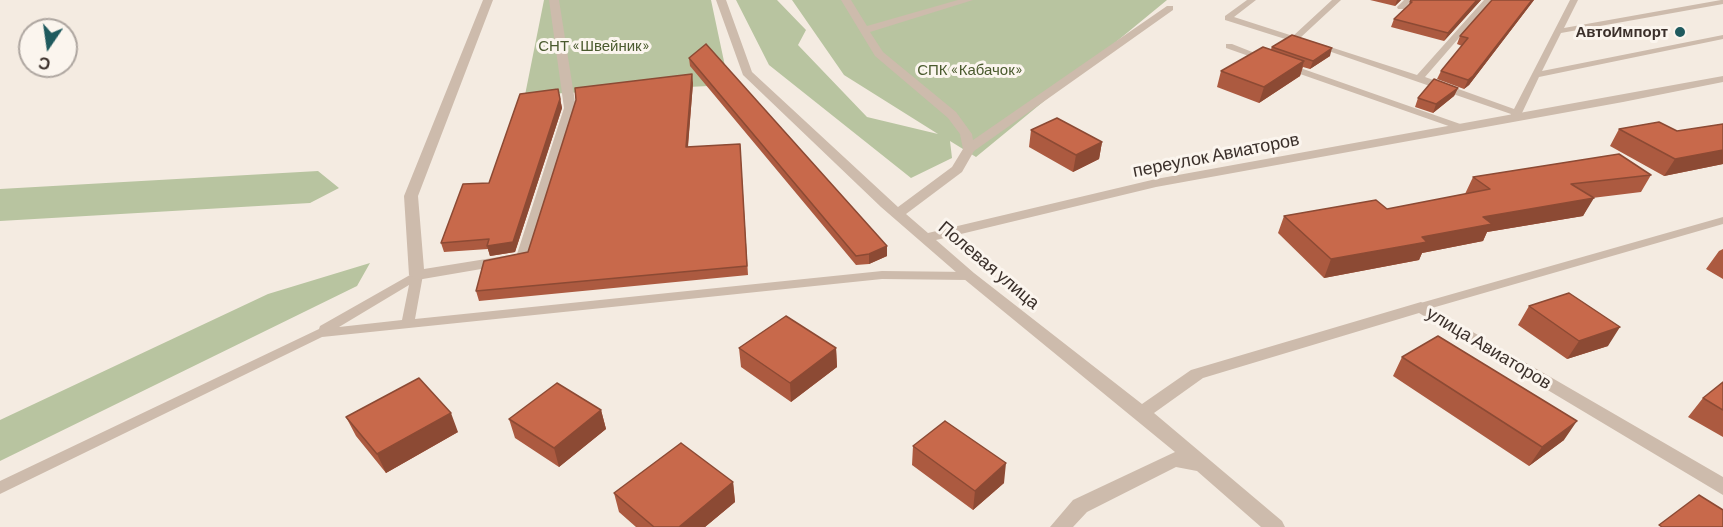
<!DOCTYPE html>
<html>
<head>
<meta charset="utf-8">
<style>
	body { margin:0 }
	#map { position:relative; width:1723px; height:527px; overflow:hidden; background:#f4ebe1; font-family:Barlow,sans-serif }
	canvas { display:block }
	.north { position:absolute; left:18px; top:18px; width:60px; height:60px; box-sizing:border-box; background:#fbf5ee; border:2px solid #aea6a0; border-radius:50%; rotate:193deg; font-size:16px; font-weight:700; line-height:24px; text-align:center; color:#3b302b }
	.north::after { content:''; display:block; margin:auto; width:21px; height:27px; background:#1f5a5e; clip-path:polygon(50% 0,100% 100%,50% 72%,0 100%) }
</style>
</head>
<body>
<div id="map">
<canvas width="1723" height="527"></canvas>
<div class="north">С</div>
</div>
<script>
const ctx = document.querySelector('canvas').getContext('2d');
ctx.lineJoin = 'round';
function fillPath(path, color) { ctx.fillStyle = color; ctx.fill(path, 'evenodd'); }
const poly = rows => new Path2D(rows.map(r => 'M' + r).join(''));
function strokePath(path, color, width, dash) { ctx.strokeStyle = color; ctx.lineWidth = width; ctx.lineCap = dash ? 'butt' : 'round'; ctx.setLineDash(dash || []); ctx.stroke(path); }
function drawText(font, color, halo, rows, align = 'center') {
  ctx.font = font + ' Barlow,sans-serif'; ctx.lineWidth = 6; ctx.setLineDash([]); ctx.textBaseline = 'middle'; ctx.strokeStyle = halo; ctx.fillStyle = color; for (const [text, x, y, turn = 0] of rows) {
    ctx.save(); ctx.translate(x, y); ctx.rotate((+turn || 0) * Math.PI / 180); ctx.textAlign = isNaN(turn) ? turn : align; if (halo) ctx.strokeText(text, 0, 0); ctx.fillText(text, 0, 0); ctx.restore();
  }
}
const green = poly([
	[544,0,711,0,729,85,525,95],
	[736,0,777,0,806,30,798,45,867,117,938,134,844,75,792,0,1167,0,976,157,950,141,952,158,911,178,769,65],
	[318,171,339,188,310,203,0,221,0,189],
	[370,263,357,286,0,461,0,420,268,294]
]);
const service = poly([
	[1247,0,1256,0,1234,17,1293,36,1332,0,1341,0,1300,38,1305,41,1301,44,1225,20,1225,16,1247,0],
	[1404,0,1412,0,1404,9,1398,9,1397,7,1404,0],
	[1484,0,1492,0,1425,77,1514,109,1570,0,1578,0,1564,28,1721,0,1723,0,1723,4,1561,33,1542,71,1723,35,1723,39,1539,77,1522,113,1517,120,1514,121,1509,118,1511,114,1314,46,1321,44,1417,75,1484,0],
	[1226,44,1232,44,1270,59,1263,61,1226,48,1226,44],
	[1286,63,1466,126,1468,128,1463,131,1460,130,1283,68,1282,66,1286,63],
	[1723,217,1723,224,1425,310,1421,311,1415,307,1417,304,1723,217],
	[417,271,423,275,415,319,882,271,969,272,975,276,969,280,882,279,322,337,0,494,0,481,319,329,320,326,417,271],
	[409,285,402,320,339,327,409,285]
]);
const minor = poly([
	[483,0,493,0,418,196,424,269,517,254,564,108,549,0,559,0,576,108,528,261,417,280,409,275,404,196,483,0],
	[716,0,726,0,752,72,898,207,952,167,963,149,960,134,948,118,875,56,841,0,851,0,867,26,958,0,973,0,870,32,883,52,956,112,972,134,973,140,1167,6,1173,6,1173,10,974,151,962,172,906,214,928,233,1156,179,1723,76,1723,82,1623,102,1156,187,936,240,974,273,1142,404,1191,370,1421,302,1723,477,1723,495,1419,313,1203,378,1154,413,1282,521,1285,527,1261,527,1197,471,1176,467,1087,512,1073,527,1050,527,1073,500,1175,452,964,279,881,207,743,75,716,0]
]);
const wall = poly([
	[1370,0,1401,0,1395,6],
	[1411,0,1481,0,1444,41,1391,27,1394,19,1408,6],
	[1492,0,1534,0,1469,85,1464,89,1437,79,1441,71,1462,46,1457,44,1460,36],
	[1272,47,1330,56,1310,69,1303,67,1300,76,1259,103,1217,87,1221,71,1271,49],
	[689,58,887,256,869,264,856,265,690,66],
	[693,83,688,147,740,144,748,275,479,301,476,291,528,252],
	[1458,88,1454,96,1433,113,1415,107,1418,98],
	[560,98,562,108,515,252,490,256,488,249,444,252,441,243,489,183],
	[1723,124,1723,164,1664,176,1610,146,1619,129,1677,131],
	[1031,130,1102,142,1099,159,1073,172,1029,147],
	[1651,175,1641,192,1592,198,1583,216,1487,232,1483,241,1422,253,1419,260,1324,278,1278,233,1284,216,1387,209,1465,194,1473,177],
	[1723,249,1723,279,1706,269,1719,251],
	[1529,306,1608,346,1567,359,1518,325],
	[739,348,836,348,837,367,791,402,741,367],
	[1402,357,1564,440,1529,466,1393,376],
	[1723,382,1723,437,1688,417,1703,398],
	[601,410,606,429,559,467,515,438,509,419],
	[346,417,458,432,386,473,356,436],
	[913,446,1004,483,973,510,912,465],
	[733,482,735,502,705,527,636,527,619,512,614,493]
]);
const shadedWall = poly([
	[1397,0,1401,0,1395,6],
	[1477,0,1481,0,1444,41,1448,33],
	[1532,0,1534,0,1469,85,1464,89,1468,80],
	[1332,48,1330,56,1310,69,1313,61],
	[1304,61,1300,76,1259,103,1264,87],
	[692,74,693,83,687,156,686,147],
	[1458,88,1454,96,1433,113,1436,104],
	[558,89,562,108,515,252,490,256,487,246],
	[1102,142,1099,159,1073,172,1076,155],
	[1723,150,1723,164,1664,176,1675,159],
	[1594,198,1583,216,1487,232,1483,241,1422,253,1419,260,1324,278,1331,259,1422,237,1483,217],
	[887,246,887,256,869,264,869,254],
	[1620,327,1608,346,1567,359,1579,341],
	[836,348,837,367,791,402,790,383],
	[601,410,606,429,559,467,554,448],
	[451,413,458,432,386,473,377,454],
	[1577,421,1564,440,1529,466,1542,447],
	[1006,463,1004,483,973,510,975,491],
	[733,482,735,502,705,527,679,527]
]);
const building = poly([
	[1411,0,1477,0,1448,33,1394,19,1412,2,1410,2,1411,0],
	[1492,0,1532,0,1473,76,1468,80,1441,71,1468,38,1460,36,1492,0],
	[1292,35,1332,48,1313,61,1272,47,1292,35],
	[706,44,887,246,869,254,856,256,689,58,706,44],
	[1263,47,1304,61,1264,87,1221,71,1263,47],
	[692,74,686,147,740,144,747,266,476,291,484,261,528,252,576,100,575,88,692,74],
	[1434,79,1458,88,1436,104,1418,98,1434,79],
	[558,89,560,99,513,242,487,246,489,239,441,243,463,184,489,183,520,94,558,89],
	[1057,118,1102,142,1076,155,1031,130,1057,118],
	[1659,122,1677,131,1723,124,1723,150,1675,159,1619,129,1659,122],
	[1619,154,1651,175,1571,184,1594,198,1483,217,1492,224,1422,237,1427,242,1331,259,1284,216,1376,200,1387,209,1490,189,1473,177,1619,154],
	[1569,293,1620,327,1579,341,1529,306,1569,293],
	[786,316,836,348,790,383,739,348,786,316],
	[1438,336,1577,421,1542,447,1402,357,1438,336],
	[419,378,451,413,377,454,346,417,419,378],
	[1723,382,1723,410,1703,398,1723,382],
	[557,383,601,410,554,448,509,419,557,383],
	[945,421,1006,463,975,491,913,446,945,421],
	[681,443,733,482,679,527,654,527,614,493,681,443],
	[1699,495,1723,510,1723,527,1662,527,1659,525,1699,495]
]);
const markers = [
	[1680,32,6,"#1f5a5e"]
];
const farPoinames = [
	["АвтоИмпорт",1668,32]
];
const farParknames = [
	["СНТ «Швейник»",594,46],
	["СПК «Кабачок»",970,70]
];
const streetNames = [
	["переулок Авиаторов",1216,155,-11],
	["Полевая улица",989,265,40],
	["улица Авиаторов",1489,348,31]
];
fillPath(green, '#b8c4a0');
fillPath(service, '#cdbbac');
fillPath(minor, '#cdbbac');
fillPath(wall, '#ac5a40');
fillPath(shadedWall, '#8c4a34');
fillPath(building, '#c8694b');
strokePath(building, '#8c4a34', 1.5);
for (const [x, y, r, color] of markers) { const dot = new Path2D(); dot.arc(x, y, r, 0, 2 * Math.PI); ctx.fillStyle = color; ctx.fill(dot); strokePath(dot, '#fbf5ee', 2); }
drawText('bold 15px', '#3b302b', '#fbf5ee', farPoinames, 'right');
drawText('15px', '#4a5a2e', '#fbf5ee', farParknames);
drawText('18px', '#3b302b', '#fbf5ee', streetNames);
</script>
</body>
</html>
